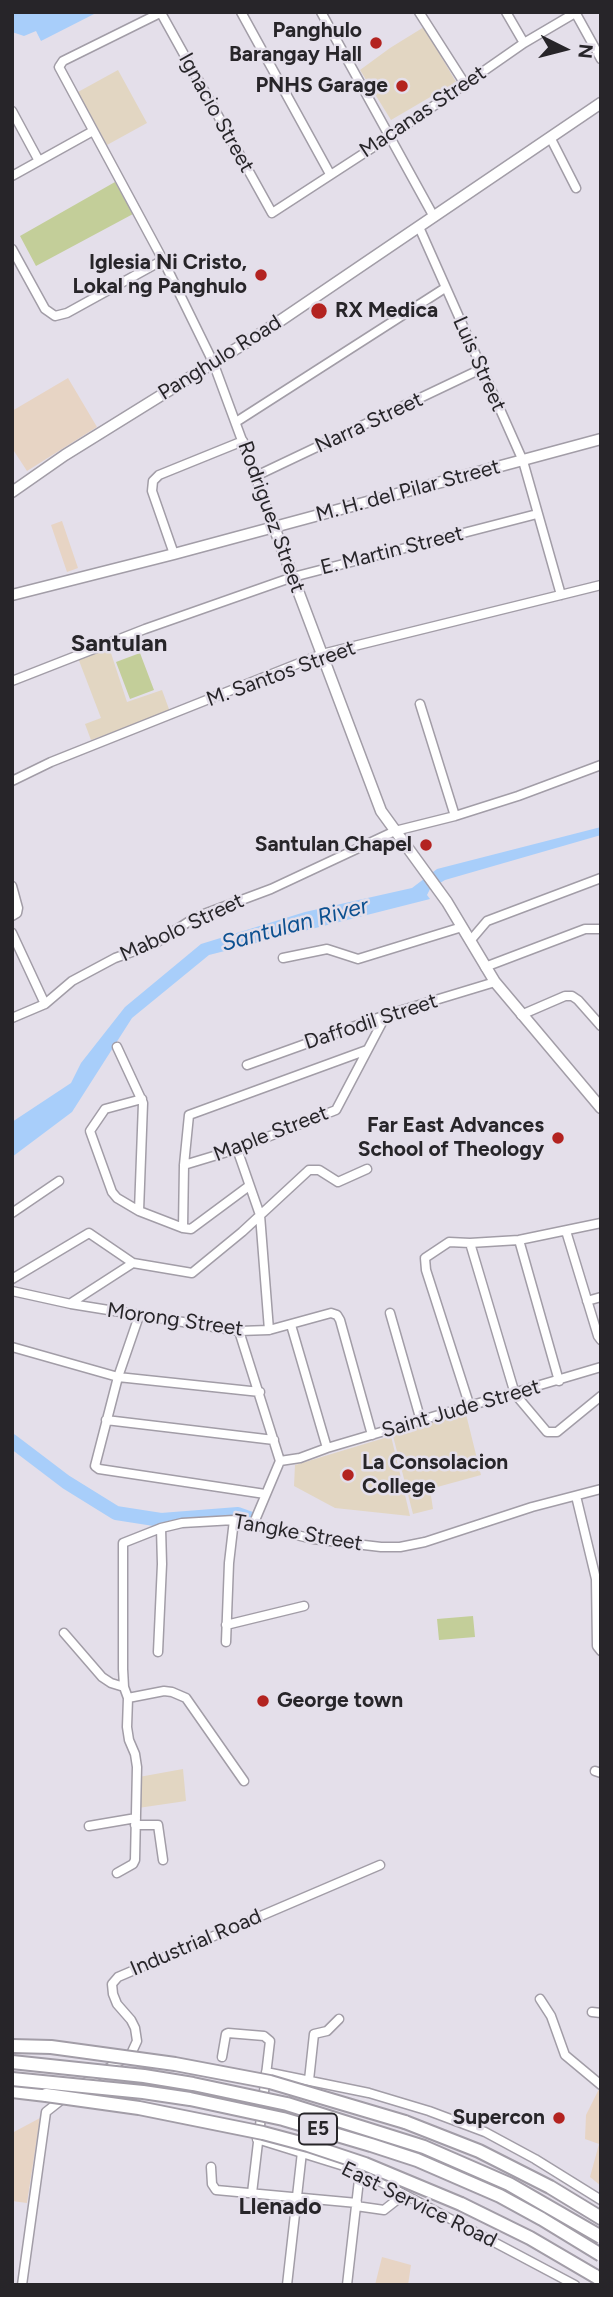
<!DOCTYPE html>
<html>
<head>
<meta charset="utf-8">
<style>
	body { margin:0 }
	#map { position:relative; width:613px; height:2297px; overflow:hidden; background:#e4dfea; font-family:Figtree,sans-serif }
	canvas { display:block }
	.frame { position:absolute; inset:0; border:14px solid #272529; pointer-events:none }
	.north { position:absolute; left:529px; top:14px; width:70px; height:70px; -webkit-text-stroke:5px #e4dfea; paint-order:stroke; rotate:96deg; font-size:19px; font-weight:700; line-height:28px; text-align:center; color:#272529 }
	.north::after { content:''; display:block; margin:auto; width:24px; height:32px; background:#272529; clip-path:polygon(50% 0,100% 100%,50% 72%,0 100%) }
</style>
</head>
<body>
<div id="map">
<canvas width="613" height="2297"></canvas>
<div class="frame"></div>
<div class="north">N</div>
</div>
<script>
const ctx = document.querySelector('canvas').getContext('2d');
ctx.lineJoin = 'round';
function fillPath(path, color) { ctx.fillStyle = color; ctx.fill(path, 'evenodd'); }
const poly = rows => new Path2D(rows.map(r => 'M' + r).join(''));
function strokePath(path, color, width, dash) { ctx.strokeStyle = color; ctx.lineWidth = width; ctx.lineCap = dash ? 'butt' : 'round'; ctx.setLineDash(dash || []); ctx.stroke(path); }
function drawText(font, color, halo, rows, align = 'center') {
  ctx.font = font + ' Figtree,sans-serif'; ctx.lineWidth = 5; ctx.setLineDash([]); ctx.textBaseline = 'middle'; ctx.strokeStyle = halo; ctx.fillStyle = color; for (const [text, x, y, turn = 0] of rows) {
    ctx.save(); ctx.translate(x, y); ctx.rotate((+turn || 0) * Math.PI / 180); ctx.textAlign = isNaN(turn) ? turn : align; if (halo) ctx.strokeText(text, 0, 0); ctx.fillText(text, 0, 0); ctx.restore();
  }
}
const industrial = poly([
	[68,378,97,427,27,471,12,448,12,411],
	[62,521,78,568,67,572,51,525],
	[600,2087,601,2087,601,2186,590,2177,599,2144,585,2139,586,2115],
	[40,2118,27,2203,12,2201,12,2133],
	[382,2257,411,2265,408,2285,375,2285]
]);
const education = poly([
	[424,27,456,82,391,120,360,70,390,48],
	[118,70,147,123,107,145,78,92],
	[109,647,127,702,162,690,170,712,91,740,85,724,101,718,78,658],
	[465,1410,481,1475,430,1489,433,1509,413,1514,392,1432],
	[391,1436,410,1516,335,1508,294,1486,295,1465],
	[183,1769,186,1801,138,1808,139,1777]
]);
const green = poly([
	[115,182,133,214,36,266,20,236],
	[140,653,154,690,130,699,116,662],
	[473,1616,475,1637,439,1640,437,1619]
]);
const water = poly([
	[12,12,98,12,41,41,36,31,24,36,12,32],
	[601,827,601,835,445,880,430,889,427,895,430,899,209,955,132,1018,72,1112,12,1157,12,1122,71,1083,81,1063,125,1007,201,944,305,912,412,888,437,869]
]);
const river = poly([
	[12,1441,66,1482,116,1513,161,1520,238,1514,252,1519]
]);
const minor = poly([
	[162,12,63,61,59,67,163,260,213,362,274,527],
	[241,12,330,174],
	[321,12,434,217],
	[419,12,465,84],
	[506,12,524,43],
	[575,12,601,59],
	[161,13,272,213,389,137,524,43,575,13],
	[12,111,39,161],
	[550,137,576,188],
	[12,176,93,131],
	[419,227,523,461,561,595],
	[12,249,45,309,55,316,67,313,163,260],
	[236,422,445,288],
	[256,476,481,369],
	[174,554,152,491,153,481,159,475,243,441],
	[12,681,145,629,293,577,537,514],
	[420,704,455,816],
	[12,781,51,762,322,654,601,585],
	[12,886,18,908,17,913,12,916],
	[12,933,45,1004],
	[470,941,487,921,601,878],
	[283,958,327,949,358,959,462,927],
	[485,967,585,929,601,929],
	[521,1015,565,996,572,996,578,1000,601,1026],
	[12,1018,45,1004,72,981,115,958,154,944,196,917,271,889,395,831,455,816,518,796,601,765],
	[117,1047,143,1103,139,1211],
	[247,1065,386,1015,495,982],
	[142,1099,105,1109,90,1131,112,1192,117,1198,139,1211,183,1228,191,1229,249,1186],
	[237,1149,260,1215,269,1330],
	[184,1165,237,1149,336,1110,386,1015],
	[12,1213,59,1181],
	[183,1228,184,1165,189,1115,367,1050],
	[566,1231,598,1336,601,1340],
	[519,1240,559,1381],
	[470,1243,515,1394,547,1432,557,1432,601,1396],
	[12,1279,89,1233,133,1263,192,1273,242,1232,309,1170,319,1170,338,1182,367,1169],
	[12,1291,71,1304,239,1331,269,1330,331,1313,337,1315,340,1320,372,1435],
	[587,1301,601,1297],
	[71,1303,133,1263],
	[390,1313,421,1421],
	[139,1316,118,1377,95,1466,99,1469,265,1494],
	[291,1325,327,1448],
	[239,1331,280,1461,253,1525],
	[12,1347,118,1377,260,1392],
	[470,1407,426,1270,425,1258,449,1242,470,1243,519,1240,601,1223],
	[106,1420,274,1440],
	[280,1461,300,1458,327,1448,601,1367],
	[576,1496,596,1579,597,1646,601,1651],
	[226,1625,304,1606],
	[64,1633,102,1677,111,1683,124,1687],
	[226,1642,229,1563,234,1520],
	[158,1652,162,1564,161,1528],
	[128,1698,164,1691,172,1692,186,1698,244,1781],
	[595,1771,601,1773],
	[135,1825,158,1825,163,1860],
	[89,1826,136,1818],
	[117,1873,133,1864,135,1860,137,1767,135,1754,129,1740,127,1727,128,1698,124,1687,123,1669,123,1543,161,1528,182,1523,234,1520,313,1539,381,1547,400,1547,425,1542,532,1507,601,1489],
	[540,1999,551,2016,565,2055,601,2085],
	[592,2012,601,2013],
	[222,2057,226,2034,228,2033,264,2036,270,2041,252,2193],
	[266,2072,369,2093,429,2111,485,2132,535,2159,601,2200],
	[309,2080,314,2034,327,2031,339,2019],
	[82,2085,131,2054,137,2041,135,2028,131,2020,117,2004,113,1994,112,1984,118,1977,380,1865],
	[257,2139,360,2171,575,2285],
	[211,2167,212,2184,216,2190,357,2203],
	[356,2206,384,2210,398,2199],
	[22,2285,46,2112,65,2097],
	[287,2285,302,2152],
	[347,2285,360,2171]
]);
const major = poly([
	[12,492,65,455,268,329,601,103],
	[274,527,381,811,447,902,495,982,601,1108],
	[12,595,174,554,601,439]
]);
const highway = poly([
	[12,2091,46,2095],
	[405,2122,479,2151,550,2187,601,2218],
	[461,2204,530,2238,595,2276]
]);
const highwayBridge = poly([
	[12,2046,51,2047,175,2064,270,2082,405,2122],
	[12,2062,144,2076,193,2084,287,2104,424,2147,509,2184,601,2237],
	[12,2079,143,2092,190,2099,283,2119,371,2145,417,2160,500,2196,542,2219,601,2255],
	[46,2095,139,2108,263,2133,308,2145,365,2164,461,2204],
	[595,2276,601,2280]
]);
const markers = [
	[376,43,7,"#b32320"],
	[402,86,7,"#b32320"],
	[261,275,7,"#b32320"],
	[319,311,9,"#b32320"],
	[426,845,7,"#b32320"],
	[558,1138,7,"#b32320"],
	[348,1475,7,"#b32320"],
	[263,1701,7,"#b32320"],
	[559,2118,7,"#b32320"]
];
const shields = [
	[318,2129,38]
];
const shieldNames = [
	["E5",318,2129]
];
const poiNames = [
	["Panghulo",362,31],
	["Barangay Hall",362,55],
	["PNHS Garage",388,86],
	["Iglesia Ni Cristo,",247,263],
	["Lokal ng Panghulo",247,287],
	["RX Medica",335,311,"left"],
	["Santulan Chapel",412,845],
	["Far East Advances",544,1126],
	["School of Theology",544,1150],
	["La Consolacion",362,1463,"left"],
	["College",362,1487,"left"],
	["George town",277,1701,"left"],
	["Supercon",545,2118]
];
const streetNames = [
	["Macanas Street",423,112,-34],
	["Ignacio Street",216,113,61],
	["Panghulo Road",220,358,-32],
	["Luis Street",479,364,66],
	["Narra Street",369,423,-25],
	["M. H. del Pilar Street",408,491,-15],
	["Rodriguez Street",271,517,70],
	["E. Martin Street",392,551,-14],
	["M. Santos Street",281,674,-20],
	["Mabolo Street",182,928,-25],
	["Daffodil Street",371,1022,-18],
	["Maple Street",271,1134,-21],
	["Morong Street",175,1320,8],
	["Saint Jude Street",461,1409,-16],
	["Tangke Street",298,1533,10],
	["Industrial Road",196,1943,-23],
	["East Service Road",419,2205,26]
];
const waterNames = [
	["Santulan River",295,925,-15]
];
const neighbourhoodNames = [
	["Llenado",280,2207]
];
const quarterNames = [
	["Santulan",119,644]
];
fillPath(industrial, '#e7d4c4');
fillPath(education, '#e2d6c2');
fillPath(green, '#c3ce99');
fillPath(water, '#a8cefa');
strokePath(river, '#a8cefa', 14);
strokePath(minor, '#a29da7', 11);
strokePath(major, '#a29da7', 13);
strokePath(highway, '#a29da7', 16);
strokePath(minor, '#fff', 8);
strokePath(major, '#fff', 10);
strokePath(highway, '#fff', 12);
strokePath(highwayBridge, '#a29da7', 16, []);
strokePath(highwayBridge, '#fff', 12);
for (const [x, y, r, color] of markers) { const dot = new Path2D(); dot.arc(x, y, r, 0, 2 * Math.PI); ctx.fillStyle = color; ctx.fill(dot); strokePath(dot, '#e4dfea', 2.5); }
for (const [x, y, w] of shields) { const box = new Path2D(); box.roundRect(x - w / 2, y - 15.5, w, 31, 5); ctx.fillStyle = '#e4dfea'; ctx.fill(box); strokePath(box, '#272529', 2); }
drawText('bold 19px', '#272529', null, shieldNames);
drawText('bold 21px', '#272529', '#e4dfea', poiNames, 'right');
drawText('21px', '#272529', '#e4dfea', streetNames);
drawText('italic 23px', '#0c5090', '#e4dfea', waterNames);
drawText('bold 23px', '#272529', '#e4dfea', neighbourhoodNames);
drawText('bold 24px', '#272529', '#e4dfea', quarterNames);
</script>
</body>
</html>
